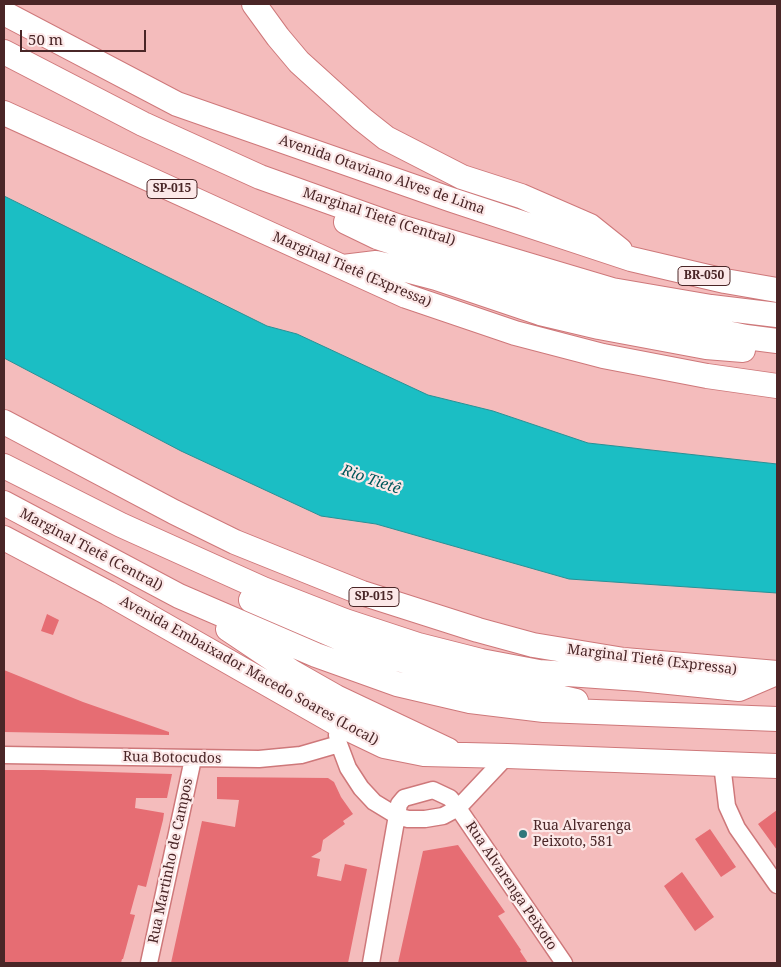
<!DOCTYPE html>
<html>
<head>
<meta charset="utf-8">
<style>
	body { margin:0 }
	#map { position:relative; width:781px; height:967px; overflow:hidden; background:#f4bcbc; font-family:"Noto Serif",serif }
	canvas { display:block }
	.frame { position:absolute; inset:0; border:5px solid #4a2627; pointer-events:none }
	.scale { position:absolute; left:20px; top:30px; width:126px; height:22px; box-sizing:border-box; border:2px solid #4a2627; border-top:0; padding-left:6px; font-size:15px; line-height:18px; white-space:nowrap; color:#4a2627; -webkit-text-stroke:4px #fce8e8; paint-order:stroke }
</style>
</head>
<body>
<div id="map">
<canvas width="781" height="967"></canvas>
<div class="frame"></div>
<div class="scale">50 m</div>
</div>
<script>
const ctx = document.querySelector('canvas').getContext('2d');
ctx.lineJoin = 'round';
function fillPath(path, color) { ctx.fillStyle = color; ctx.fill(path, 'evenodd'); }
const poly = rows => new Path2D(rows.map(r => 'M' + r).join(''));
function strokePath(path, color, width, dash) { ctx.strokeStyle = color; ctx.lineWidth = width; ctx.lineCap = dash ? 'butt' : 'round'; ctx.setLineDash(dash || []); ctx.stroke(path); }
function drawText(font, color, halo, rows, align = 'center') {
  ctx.font = font + ' "Noto Serif",serif'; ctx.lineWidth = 4.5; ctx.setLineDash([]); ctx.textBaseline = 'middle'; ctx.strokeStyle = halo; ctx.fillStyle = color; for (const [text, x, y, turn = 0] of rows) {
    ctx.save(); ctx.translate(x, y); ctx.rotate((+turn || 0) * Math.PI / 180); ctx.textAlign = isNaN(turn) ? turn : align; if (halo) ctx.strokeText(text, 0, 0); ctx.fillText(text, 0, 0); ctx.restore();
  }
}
const water = poly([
	[4,196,267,326,297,334,428,395,493,411,588,443,777,464,777,593,569,579,376,524,321,516,181,451,4,358,4,196]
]);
const building = poly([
	[47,614,59,620,53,635,41,631],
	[4,670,83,702,169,732,169,735,4,732],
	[4,770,43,770,172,774,167,798,136,798,135,808,164,813,163,820,146,887,138,885,130,914,135,915,123,959,122,959,121,963,4,963],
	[217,777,328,778,334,782,341,797,353,814,343,821,345,824,323,840,321,851,311,857,320,859,317,876,341,881,345,864,367,869,348,963,171,963,202,821,235,827,239,800,217,799],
	[777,810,777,850,758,824],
	[710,829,736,867,721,877,695,839],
	[458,845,505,912,498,916,521,950,520,951,528,963,398,963,423,851],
	[682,872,714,917,695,931,664,886]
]);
const minor = poly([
	[337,735,339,744,348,768,361,788,374,802,397,816,408,819,425,819,443,816,458,808,507,756],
	[4,755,259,759,301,755,339,744],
	[722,764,727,806,737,828,777,885],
	[149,963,193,759],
	[371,963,399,804,404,798,433,790,450,798,458,808,564,963]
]);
const highway = poly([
	[254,4,278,37,299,62,362,119,386,138,462,177,521,196,590,226,620,250],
	[4,13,177,104,452,200,631,259,725,281,777,290],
	[4,52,143,124,260,177,397,226,612,290,711,307,777,315],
	[4,113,406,296,515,333,603,356,707,376,777,386],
	[346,222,377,237,534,288,617,310,746,337,777,341],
	[343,267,376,263,398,268,436,278,540,313,599,327,706,347,743,350],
	[4,422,174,512,235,542,362,593,478,630,533,645,624,660,777,673],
	[4,466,121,525,263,589,345,621,418,645,481,661,539,672,639,679,739,689,774,674],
	[4,503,179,596,316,655,397,684,470,701,544,710,777,719],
	[4,538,108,593,336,723,384,746,424,754,507,756,777,766],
	[251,600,365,649,418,665,576,701],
	[228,629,292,672,336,697,448,750]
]);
const markers = [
	[523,834,5,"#2f787b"]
];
const shields = [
	[172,189,50],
	[704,276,52],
	[374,597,50]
];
const shieldNames = [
	["SP-015",172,189],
	["BR-050",704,276],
	["SP-015",374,597]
];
const streetNames = [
	["Avenida Otaviano Alves de Lima",382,175,19],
	["Marginal Tietê (Central)",379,217,18],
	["Marginal Tietê (Expressa)",352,270,23],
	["Marginal Tietê (Central)",91,550,28],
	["Marginal Tietê (Expressa)",652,660,7],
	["Avenida Embaixador Macedo Soares (Local)",249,671,29],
	["Rua Botocudos",172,758,1],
	["Rua Martinho de Campos",171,861,-78],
	["Rua Alvarenga Peixoto",511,886,56]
];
const poiNames = [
	["Rua Alvarenga",533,826],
	["Peixoto, 581",533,842]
];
const waterNames = [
	["Rio Tietê",371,480,19]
];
fillPath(water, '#1bbec4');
strokePath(water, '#299095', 1);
fillPath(building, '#e66d73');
strokePath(minor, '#ce787a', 19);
strokePath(highway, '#ce787a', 26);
strokePath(minor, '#fff', 16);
strokePath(highway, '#fff', 24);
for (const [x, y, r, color] of markers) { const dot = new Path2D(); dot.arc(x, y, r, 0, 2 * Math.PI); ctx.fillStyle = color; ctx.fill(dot); strokePath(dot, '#fce8e8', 2); }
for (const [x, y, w] of shields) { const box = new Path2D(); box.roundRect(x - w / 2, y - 9.5, w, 19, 4); ctx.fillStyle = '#fce8e8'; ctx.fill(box); strokePath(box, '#4a2627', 1); }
drawText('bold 12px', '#4a2627', null, shieldNames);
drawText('14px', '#4a2627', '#fce8e8', streetNames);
drawText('14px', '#4a2627', '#fce8e8', poiNames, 'left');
drawText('italic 15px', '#00585b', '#fce8e8', waterNames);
</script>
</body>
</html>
